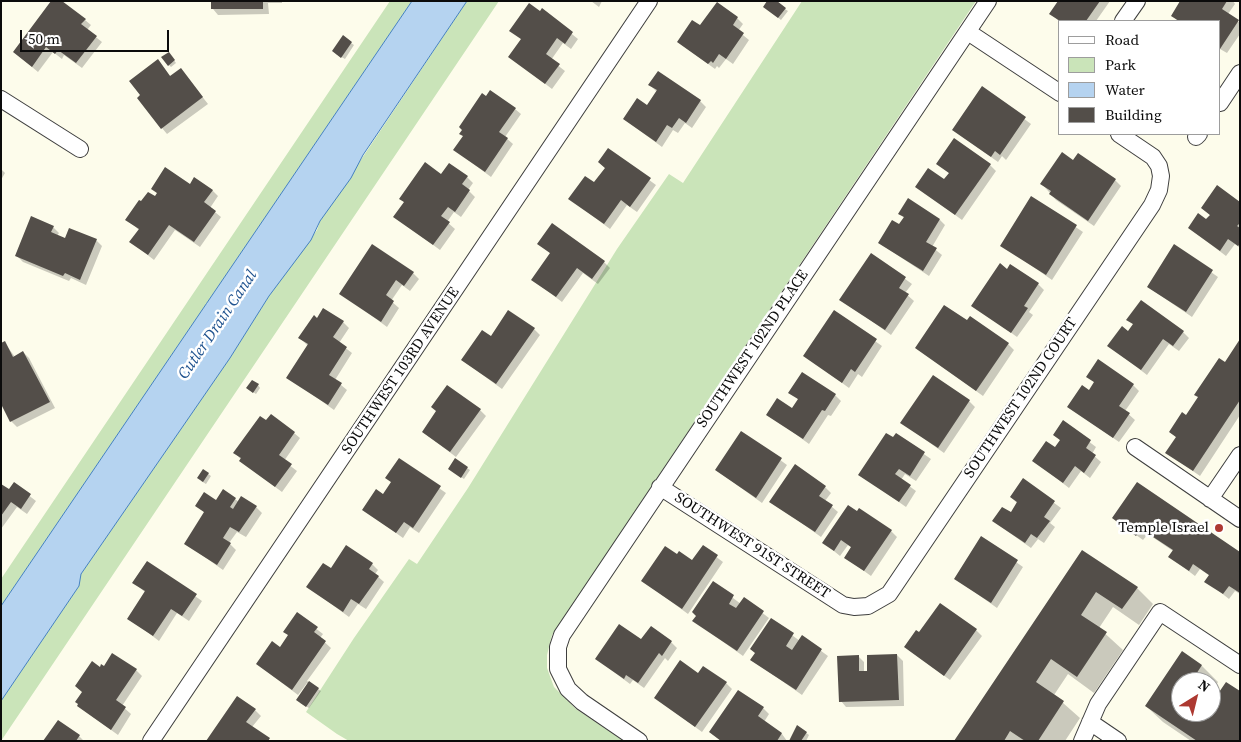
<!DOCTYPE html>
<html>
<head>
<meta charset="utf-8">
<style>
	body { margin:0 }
	#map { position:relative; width:1241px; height:742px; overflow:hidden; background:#fdfceb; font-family:"Source Serif 4",serif }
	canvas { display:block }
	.frame { position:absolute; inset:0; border:2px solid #0b0b0b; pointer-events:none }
	.legend { position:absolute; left:1058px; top:20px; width:162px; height:115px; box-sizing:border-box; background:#fff; border:1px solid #9d9d9d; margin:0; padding:6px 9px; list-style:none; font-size:15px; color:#0b0b0b }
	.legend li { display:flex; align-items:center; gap:10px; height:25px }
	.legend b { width:25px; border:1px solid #9d9d9d }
	.north { position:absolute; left:1171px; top:672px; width:50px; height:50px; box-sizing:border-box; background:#fff; border:1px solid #9d9d9d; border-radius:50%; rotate:36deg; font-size:14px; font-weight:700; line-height:20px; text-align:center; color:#0b0b0b }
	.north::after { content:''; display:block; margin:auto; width:18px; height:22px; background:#ad3931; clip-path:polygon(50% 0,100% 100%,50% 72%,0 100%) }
	.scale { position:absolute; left:20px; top:30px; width:149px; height:22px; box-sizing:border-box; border:2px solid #0b0b0b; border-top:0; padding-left:6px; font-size:15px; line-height:18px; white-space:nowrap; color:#0b0b0b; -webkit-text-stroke:4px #fff; paint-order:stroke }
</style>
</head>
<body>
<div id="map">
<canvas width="1241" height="742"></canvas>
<div class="frame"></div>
<ul class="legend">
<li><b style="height:6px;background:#fff"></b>Road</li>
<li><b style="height:14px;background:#cae4b9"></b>Park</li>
<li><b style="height:14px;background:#b5d3f0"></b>Water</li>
<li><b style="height:14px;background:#534e49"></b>Building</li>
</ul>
<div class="north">N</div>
<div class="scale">50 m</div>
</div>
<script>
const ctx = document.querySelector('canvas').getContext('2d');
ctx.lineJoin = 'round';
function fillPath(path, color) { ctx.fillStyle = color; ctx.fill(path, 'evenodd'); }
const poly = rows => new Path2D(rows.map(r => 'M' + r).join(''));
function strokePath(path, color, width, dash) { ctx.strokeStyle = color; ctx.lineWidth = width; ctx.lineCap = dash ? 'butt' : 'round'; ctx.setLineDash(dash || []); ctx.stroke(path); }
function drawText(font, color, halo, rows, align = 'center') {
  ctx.font = font + ' "Source Serif 4",serif'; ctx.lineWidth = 5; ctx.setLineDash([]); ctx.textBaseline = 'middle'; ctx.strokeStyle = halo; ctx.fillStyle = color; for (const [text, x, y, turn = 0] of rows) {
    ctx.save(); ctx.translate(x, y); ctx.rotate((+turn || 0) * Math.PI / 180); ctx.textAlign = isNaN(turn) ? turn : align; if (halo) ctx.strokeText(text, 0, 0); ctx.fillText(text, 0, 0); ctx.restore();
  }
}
const green = poly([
	[390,1,412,1,1,606,1,579],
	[467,1,499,1,1,741,1,701,79,586,81,574,230,358,269,296,317,230,320,221],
	[802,1,976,1,552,635,547,655,547,668,554,687,576,709,624,741,349,741,337,734,306,712,354,638,409,559,417,564,468,488,617,249,669,174,683,183]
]);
const water = poly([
	[412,1,467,1,363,155,351,178,320,221,311,240,269,296,230,358,81,574,79,586,1,701,1,606,412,1]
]);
const shadow = poly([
	[212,1,282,1,282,3,268,3,269,14,218,15,213,9],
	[591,1,602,1,599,7],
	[1060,1,1110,1,1096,21,1060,22,1051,14],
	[1182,1,1233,1,1235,4,1228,14,1240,23,1240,34,1227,53,1220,49,1220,21,1178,21,1172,15],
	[767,9,785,9,788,11,781,20],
	[542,10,578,39,571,49,563,43,551,60,565,71,552,89,510,57,522,40,511,31],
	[737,18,743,24,738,31,749,40,733,64,726,59,719,68,717,66,715,69,678,42,701,27],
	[85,20,91,25,87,30,102,42,82,68,64,55,62,59,53,52,38,72,14,52],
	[351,43,354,45,345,59,336,54],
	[171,56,176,63,171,67,169,65],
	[163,67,171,77,186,76,208,104,167,134,162,128],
	[650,85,700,101,706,107,692,128,685,123,678,133,673,130,662,147,624,119,647,107,657,92],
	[983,88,1031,124,1006,160,1002,156,998,162,960,135],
	[515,109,521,114,505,137,513,144,491,177,455,150,464,137,461,134],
	[608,150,656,185,637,212,627,205,610,229,570,199,595,184,606,169,599,162],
	[1074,161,1115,180,1121,186,1094,226,1056,200,1042,184],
	[938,164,990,165,996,171,962,220,917,187,944,181,950,174],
	[1,169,5,173,1,180],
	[442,176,467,177,473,183,468,190,475,197,461,217,454,212,447,222,455,229,440,250,395,217,405,203,401,199],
	[190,185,212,190,218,196,210,208,221,217,200,247,175,230,154,260,131,242,139,230,127,219,155,198,158,194,152,188],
	[1032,198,1083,232,1052,280,1002,245],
	[1240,204,1240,248,1235,244,1226,256,1189,228,1207,221,1211,216,1202,208],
	[900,213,940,220,945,225,932,247,942,255,929,276,879,243,899,226,904,218],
	[53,227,59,233,57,236,66,240,96,240,102,246,86,285,71,278,69,281,23,262,17,256],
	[539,244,604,262,610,268,598,284,583,273,562,302,533,280,551,254],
	[1174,246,1218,277,1192,317,1148,287],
	[871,254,912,284,905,293,914,301,891,335,841,299],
	[1008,270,1038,284,1044,290,1029,312,1033,315,1017,337,973,305],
	[413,273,419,279,410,291,402,285,391,301,399,308,387,327,341,293],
	[834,312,882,346,862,377,858,374,849,388,805,356],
	[317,319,343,322,349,328,339,343,352,353,335,380,347,390,334,410,288,377,308,346,300,338],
	[1128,320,1183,332,1189,338,1179,351,1169,344,1147,375,1109,346,1128,333,1134,325],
	[967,322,1008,344,1014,350,983,396,916,348],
	[534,329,540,335,502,389,462,360,491,337],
	[1240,341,1240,415,1200,476,1167,453,1177,438,1170,432,1187,417],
	[4,342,15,357,23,352,29,358,55,408,17,427,11,421,1,401],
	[1088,377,1133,385,1139,391,1125,411,1135,420,1119,442,1069,407,1090,391,1095,383],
	[258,385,260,388,256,394,250,390],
	[790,392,835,395,841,401,831,416,828,415,809,444,768,414,793,409,799,400],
	[969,401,975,407,944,453,902,423],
	[480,410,486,416,456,457,423,432],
	[1063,422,1096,447,1092,454,1101,462,1090,478,1081,471,1069,488,1034,461,1056,449,1061,441,1054,435],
	[742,432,787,465,762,503,716,470],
	[294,433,300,438,284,461,297,471,282,492,247,466,235,453],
	[896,435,931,459,916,481,905,474,901,480,916,491,906,507,860,475],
	[399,460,446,493,419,533,410,527,403,538,364,510,383,495,392,483,386,478],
	[455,460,470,470,464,479,452,471],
	[204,471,211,476,206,484,201,481],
	[1023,480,1061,508,1050,523,1055,527,1044,543,1038,539,1031,548,993,521,1011,514,1018,504,1011,497],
	[14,484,36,501,27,514,17,507,1,529,1,485,9,491],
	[825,487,831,493,825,501,838,512,821,537,771,501],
	[235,499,239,502,256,507,262,513,246,537,237,532,229,543,236,550,223,570,185,543,205,513,197,506],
	[1113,518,1240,554,1240,594,1235,591,1229,599,1206,581,1210,576,1200,569,1195,576,1170,557,1173,551,1148,534,1143,540],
	[891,531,897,537,871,576,846,558,852,548,848,545,840,556,824,543],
	[982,538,1023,567,997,608,956,579],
	[703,547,723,562,688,614,643,581,692,562],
	[1082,551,1137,588,1153,604,1139,625,1113,607,1099,628,1123,650,1094,693,1068,674,1054,695,1080,718,1065,741,955,741],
	[147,562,202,601,189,621,177,613,159,641,129,618,146,593,133,582],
	[372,564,378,570,375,574,384,582,366,609,358,604,349,617,308,587,331,570],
	[713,583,741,604,744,599,769,618,743,656,694,621],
	[297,614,323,634,320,638,331,648,307,681,321,691,309,708,300,703,309,684,307,683,298,695,257,664,280,649,289,636],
	[771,620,800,641,802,637,828,656,802,695,752,660],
	[976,630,982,636,950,680,905,647,919,634],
	[642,641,671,642,677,648,668,661,665,658,644,688,633,680,630,684,603,664],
	[1182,653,1202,666,1218,682,1211,693,1211,682,1181,682,1181,712,1211,712,1211,705,1240,741,1191,741,1163,722,1146,706],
	[897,655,903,661,904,706,846,707,841,701,858,656,864,662,864,672,869,672],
	[100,669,136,670,142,676,122,706,131,714,118,735,78,706,83,693],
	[698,675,726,683,732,689,702,732,656,698],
	[763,708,769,714,764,722,782,734,787,741,721,741,711,732],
	[255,710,261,716,252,727,271,741,207,741],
	[798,727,809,735,806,741,791,741],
	[79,736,84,741,45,741]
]);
const building = poly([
	[51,1,62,1,86,19,81,24,97,36,76,63,58,50,55,54,46,47,32,67,13,52],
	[211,1,263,1,263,9,211,9],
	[767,1,777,1,786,8,778,18,763,7],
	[1058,1,1100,1,1086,21,1060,21,1049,14],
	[1180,1,1227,1,1222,9,1239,20,1220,49,1220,21,1179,21,1171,16],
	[717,2,738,17,733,25,744,33,726,59,719,54,713,63,711,61,708,64,677,42,692,20,700,25],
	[529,3,540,11,542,8,573,32,565,44,557,38,546,54,560,64,545,84,508,57,521,39,509,31],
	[343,35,352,42,341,58,332,51],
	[169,52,175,60,168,66,161,57],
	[158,59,170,76,181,68,203,97,161,129,137,98,140,95,129,81],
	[658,71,701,100,686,123,679,118,672,128,667,125,656,142,623,119,637,98,647,105,657,90,648,85],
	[982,86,1026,117,1000,155,995,151,991,157,952,130],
	[490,90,516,108,499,132,508,138,485,172,453,150,463,136,459,134,462,130,459,127,482,93,486,96],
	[954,138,991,164,955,215,915,187,928,168,944,179,949,173,936,164],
	[608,148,651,178,630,207,621,200,604,224,568,199,585,176,594,182,605,168,598,162],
	[1062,152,1073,160,1078,153,1116,179,1088,221,1049,194,1051,191,1040,184],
	[425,162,441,174,449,163,468,176,462,184,470,190,455,212,448,207,441,216,450,222,433,245,393,217,404,202,399,199],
	[165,167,190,184,194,177,213,190,204,202,216,211,194,242,169,225,148,255,129,242,139,229,125,220,139,200,141,201,148,192,155,196,157,193,151,189],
	[1217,185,1240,202,1240,223,1237,226,1240,228,1240,244,1238,246,1228,239,1220,251,1188,228,1198,213,1206,219,1210,215,1201,208],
	[1031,196,1077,225,1046,275,1000,246],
	[908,198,940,219,926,242,937,248,923,271,878,243,892,220,899,224,904,217,898,214],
	[31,216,54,226,51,232,65,238,69,228,97,239,80,280,65,273,63,276,15,256],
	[552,223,605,261,592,279,577,268,556,297,531,280,550,253,537,244],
	[372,244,414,272,404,286,396,280,386,295,394,301,381,322,339,294],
	[1174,244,1213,270,1186,312,1147,287],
	[871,253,906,277,899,288,909,294,885,330,839,300],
	[1000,263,1007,269,1010,264,1039,283,1024,306,1028,308,1011,333,971,306],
	[1141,300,1184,331,1173,346,1163,339,1141,370,1107,346,1122,326,1128,331,1133,324,1126,320],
	[944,305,967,320,970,316,1009,343,976,391,915,348],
	[323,308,344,321,333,337,347,347,329,375,342,383,328,405,286,378,308,344,298,338,314,315,317,318],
	[508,310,535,328,496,384,461,360,482,330,491,336],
	[834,310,877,339,855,372,851,369,842,383,803,356],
	[1240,339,1240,400,1193,471,1165,453,1176,437,1169,432,1182,412,1186,415,1198,397,1194,395,1219,358,1225,362],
	[5,341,13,357,23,351,50,402,10,422,1,404,1,343],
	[1098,359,1134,384,1119,406,1130,413,1113,438,1067,407,1082,385,1089,390,1094,382,1086,377],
	[802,372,836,394,825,411,822,410,803,439,766,415,777,398,792,408,798,399,788,393],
	[933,375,970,400,938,448,900,423],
	[252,380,259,384,253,393,246,388],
	[447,385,481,409,450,452,422,432,436,411,431,407],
	[271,414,295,432,279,455,292,464,275,487,239,461,241,458,233,453,260,416,266,420],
	[1063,420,1091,440,1086,448,1096,455,1084,473,1075,466,1063,483,1032,461,1046,441,1055,447,1060,440,1053,435],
	[741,431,782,458,756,498,715,470],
	[886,433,893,437,896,433,925,452,910,476,899,469,895,474,911,485,899,502,858,475],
	[399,458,441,486,413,528,404,522,396,533,362,510,376,489,383,494,391,482,385,478],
	[455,458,468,467,461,478,448,469],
	[795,464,826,486,819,496,833,505,815,532,769,502],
	[203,469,209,473,203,482,197,478],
	[1023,478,1055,501,1044,517,1050,521,1037,538,1031,534,1025,543,992,521,1002,507,1011,512,1017,502,1010,497],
	[14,482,31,494,21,509,11,502,1,516,1,484,9,489],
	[1137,482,1240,552,1240,593,1229,586,1223,594,1204,582,1209,575,1193,564,1189,571,1168,557,1173,550,1141,529,1136,536,1112,518],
	[223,489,236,498,230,507,233,509,241,496,257,506,239,532,230,527,223,538,231,543,217,565,184,544,204,512,195,506,204,492,216,500],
	[848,505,857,511,859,508,892,530,864,571,844,558,851,547,841,540,834,551,822,543],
	[981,536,1018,560,991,603,954,579],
	[346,545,373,563,369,569,379,576,359,604,351,599,343,612,306,587,323,563,331,568],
	[703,545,718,555,682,609,641,581,665,546,677,554,679,551,692,560],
	[1082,550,1138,587,1122,609,1096,592,1081,615,1107,632,1077,677,1051,659,1036,682,1064,701,1038,741,1025,741,1010,731,1004,741,954,741],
	[147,561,197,594,182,616,171,609,153,636,127,619,145,591,132,583],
	[713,581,734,595,729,604,736,608,744,597,764,611,737,651,692,621,696,616,692,612],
	[940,603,977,629,944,676,904,647,916,630,919,632],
	[297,612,318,627,314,632,326,641,292,690,256,664,272,641,280,647,288,635,283,632],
	[771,618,794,633,786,646,792,650,802,635,822,649,796,690,750,660,755,653,750,649],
	[619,624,641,639,651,626,672,641,662,656,659,653,638,683,626,675,624,679,595,659],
	[1182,651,1202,665,1191,682,1181,682,1181,712,1211,712,1211,704,1226,682,1240,691,1240,741,1197,741,1145,706],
	[112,653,137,669,116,700,126,707,111,730,77,706,78,704,75,702,82,692,75,686,92,661,100,667,101,664,104,666],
	[897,654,899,700,839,702,837,656,859,655,859,671,867,671,867,655],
	[680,660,698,673,703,666,727,682,695,727,654,698],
	[309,681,319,688,306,707,296,700],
	[738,690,764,707,758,716,782,733,777,741,721,741,709,732],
	[237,696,256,709,246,722,270,738,268,741,206,741],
	[58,720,80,735,76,741,43,741],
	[797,725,807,732,801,741,789,741]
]);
const street = poly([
	[1123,21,1137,1],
	[968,32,1060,93],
	[1,99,80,149],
	[1220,103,1240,73],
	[1196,137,1199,134],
	[1135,447,1240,519],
	[660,487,843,605,854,607,868,606,889,594,1152,205,1159,190,1161,176,1159,166,1153,157,1119,134],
	[1210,499,1240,455],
	[1090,722,1118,741],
	[151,741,649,1],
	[639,741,582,702,568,689,558,669,558,647,562,635,988,1],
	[1082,741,1098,704,1160,612,1240,665]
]);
const markers = [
	[1219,528,5,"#ad3931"]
];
const streetNames = [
	["SOUTHWEST 102ND PLACE",753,349,-56],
	["SOUTHWEST 103RD AVENUE",401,371,-56],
	["SOUTHWEST 102ND COURT",1021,398,-56],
	["SOUTHWEST 91ST STREET",752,546,33]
];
const poiNames = [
	["Temple Israel",1209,528]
];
const waterNames = [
	["Cutler Drain Canal",218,325,-56]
];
fillPath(green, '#cae4b9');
fillPath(water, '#b5d3f0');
strokePath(water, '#4380c0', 1);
fillPath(shadow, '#0003');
fillPath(building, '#534e49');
strokePath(street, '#3e3e3e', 18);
strokePath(street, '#fff', 16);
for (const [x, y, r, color] of markers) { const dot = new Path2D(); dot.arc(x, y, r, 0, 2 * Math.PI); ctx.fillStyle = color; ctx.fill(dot); strokePath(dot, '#fff', 2); }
drawText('15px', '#0b0b0b', '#fff', streetNames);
drawText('15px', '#0b0b0b', '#fff', poiNames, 'right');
drawText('italic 16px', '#215490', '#fff', waterNames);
</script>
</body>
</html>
